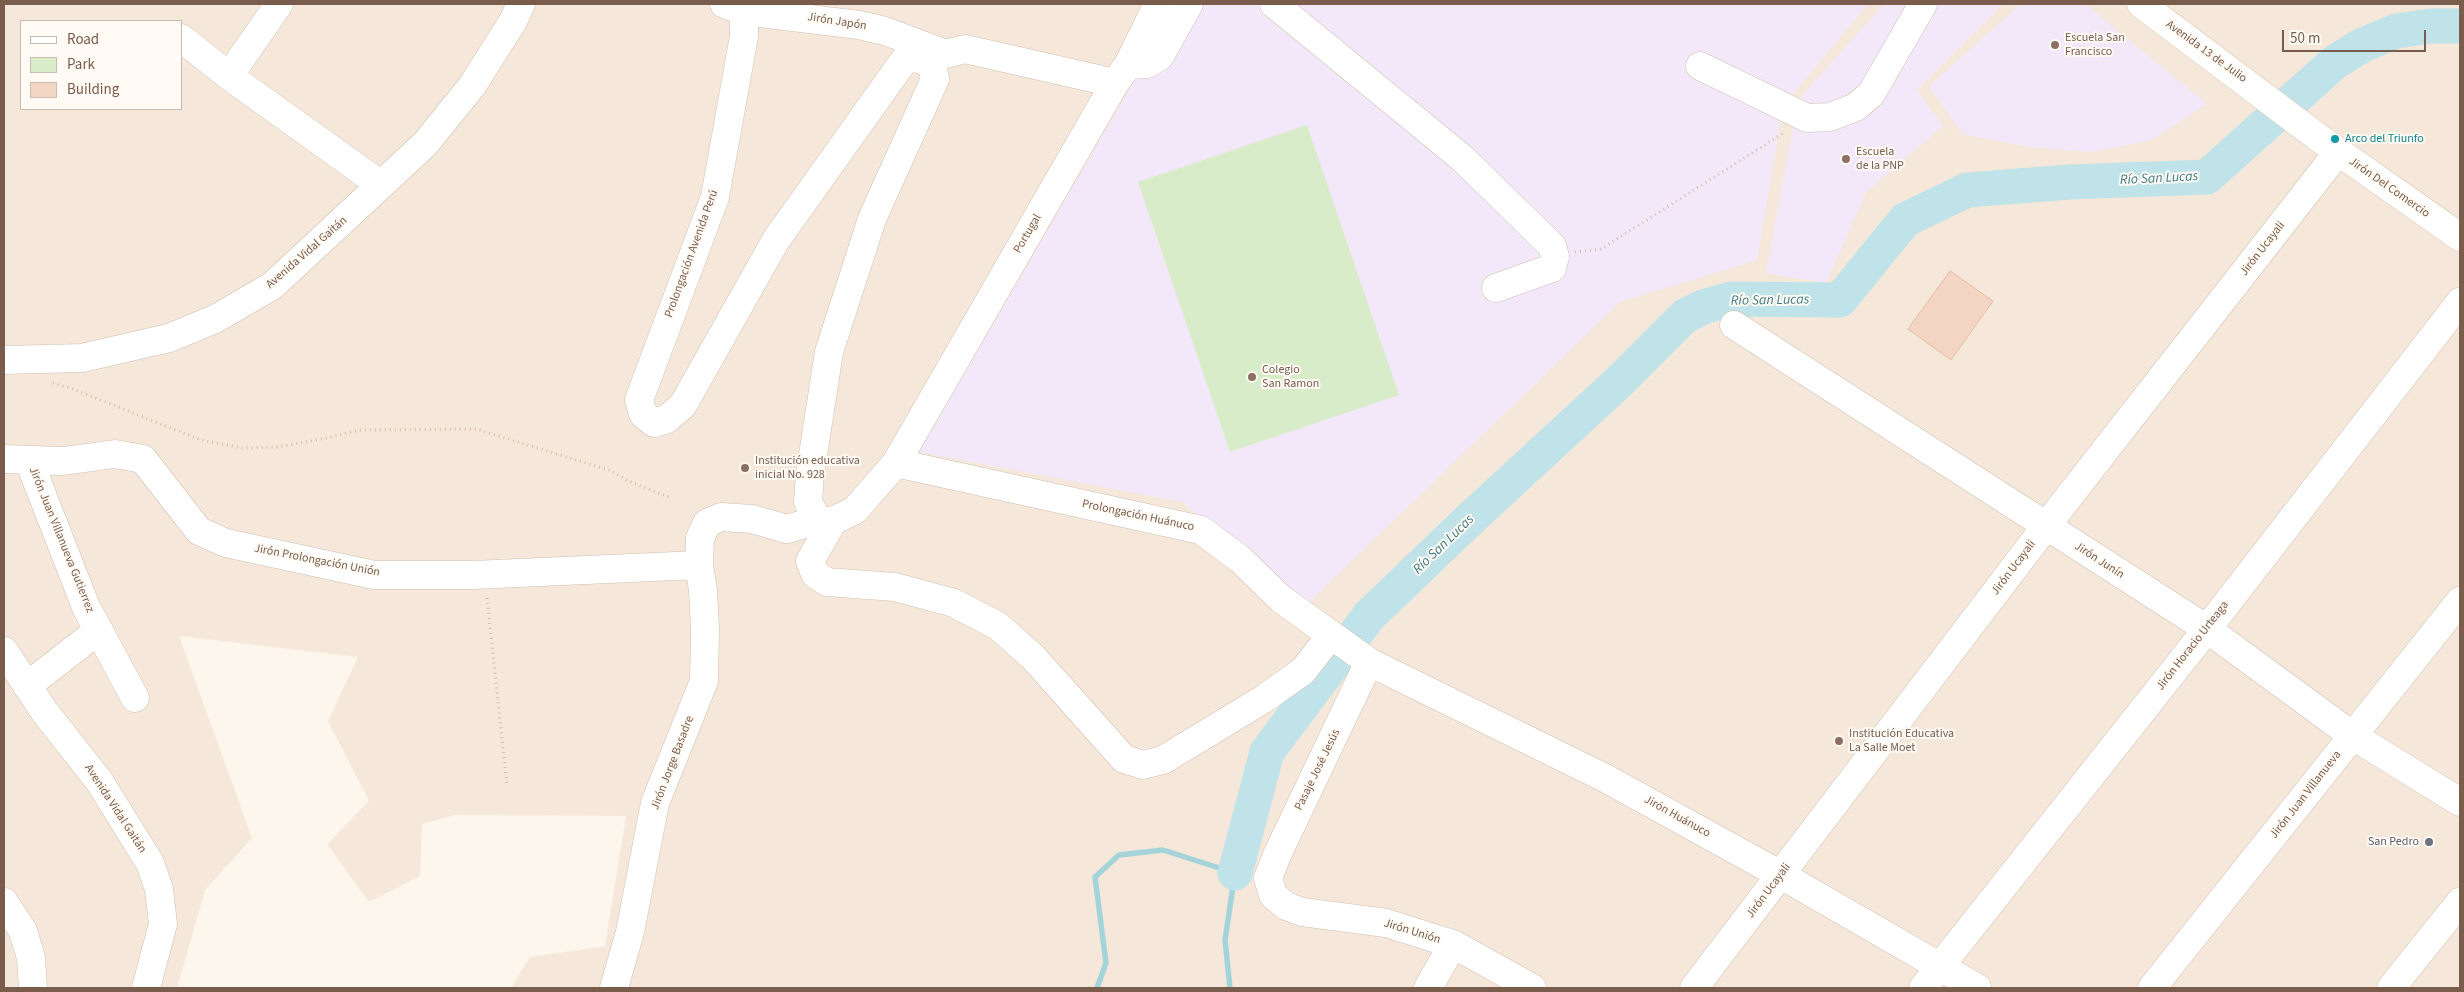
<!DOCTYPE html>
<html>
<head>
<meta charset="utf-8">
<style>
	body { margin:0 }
	#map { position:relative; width:2464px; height:992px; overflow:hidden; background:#fdf6ec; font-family:"Source Sans 3",sans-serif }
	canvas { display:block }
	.frame { position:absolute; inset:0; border:5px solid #7a5c4d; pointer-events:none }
	.legend { position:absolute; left:20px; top:20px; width:162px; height:90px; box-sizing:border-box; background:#fffaf3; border:1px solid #cabbb1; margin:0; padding:6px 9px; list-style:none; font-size:15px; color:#7a5c4d }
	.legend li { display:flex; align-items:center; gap:10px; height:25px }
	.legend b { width:25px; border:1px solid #cabbb1 }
	.scale { position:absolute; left:2282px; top:30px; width:144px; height:22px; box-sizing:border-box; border:2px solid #7a5c4d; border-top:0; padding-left:6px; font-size:15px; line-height:18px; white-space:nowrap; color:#7a5c4d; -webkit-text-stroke:4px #fffaf3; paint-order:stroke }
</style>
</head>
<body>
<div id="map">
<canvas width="2464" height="992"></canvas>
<div class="frame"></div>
<ul class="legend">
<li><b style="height:6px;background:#fff"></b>Road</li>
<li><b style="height:14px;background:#d8ecc9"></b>Park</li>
<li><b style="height:14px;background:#f3d5c3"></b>Building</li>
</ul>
<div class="scale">50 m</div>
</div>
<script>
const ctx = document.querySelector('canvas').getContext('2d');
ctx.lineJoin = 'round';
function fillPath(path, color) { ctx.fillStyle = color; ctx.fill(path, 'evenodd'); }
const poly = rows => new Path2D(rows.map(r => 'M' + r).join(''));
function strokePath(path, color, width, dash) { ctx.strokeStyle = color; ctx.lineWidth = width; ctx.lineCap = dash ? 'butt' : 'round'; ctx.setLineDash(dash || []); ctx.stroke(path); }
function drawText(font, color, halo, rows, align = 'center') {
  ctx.font = font + ' "Source Sans 3",sans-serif'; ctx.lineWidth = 4; ctx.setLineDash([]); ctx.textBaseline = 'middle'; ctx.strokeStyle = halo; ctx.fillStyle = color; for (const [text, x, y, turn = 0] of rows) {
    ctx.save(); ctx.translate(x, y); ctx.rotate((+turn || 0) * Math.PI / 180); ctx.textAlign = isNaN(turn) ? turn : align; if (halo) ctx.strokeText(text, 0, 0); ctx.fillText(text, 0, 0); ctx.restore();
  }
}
const residential = poly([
	[4,4,2460,4,2460,988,511,988,530,957,605,946,626,816,455,815,422,824,420,876,369,902,327,844,369,801,328,721,358,657,179,636,252,838,205,890,177,988,4,988],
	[21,21,181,21,181,109,21,109]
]);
const education = poly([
	[1176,4,1868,4,1783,106,1757,260,1620,302,1303,608,1183,502,919,452,1166,26],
	[1884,4,2003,4,1917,90,1943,126,1866,192,1826,283,1766,273,1798,100],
	[2021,4,2085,4,2207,104,2152,140,2092,152,2030,147,1962,134,1929,86]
]);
const green = poly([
	[1307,125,1399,395,1230,452,1138,182]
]);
const stream = poly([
	[1097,988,1106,963,1095,877,1119,855,1163,850,1235,873,1225,940,1230,988]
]);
const river = poly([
	[1235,873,1267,752,1369,616,1468,521,1621,380,1685,316,1703,307,1731,299,1840,300,1905,220,1967,190,2070,182,2207,177,2335,62,2361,46,2396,31,2431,26,2460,26]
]);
const building = poly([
	[1950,271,1993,301,1951,360,1908,329,1950,271]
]);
const path = poly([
	[1575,252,1601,249,1785,132],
	[53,383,73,389,201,440,242,448,278,447,327,438,359,430,476,429,609,470,628,481,669,497],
	[487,598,507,785]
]);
const minor = poly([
	[279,4,229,76,381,185],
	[724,4,744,11,859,25,885,31,946,54,965,49,1115,83],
	[746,4,744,11,744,36,715,197,639,400,643,414,654,423,667,419,683,405,776,240,905,59,918,58,932,65,935,79,872,219,829,352,810,474,808,502,818,520,833,521,855,510,896,463,1115,83,1128,65,1158,4],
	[1274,4,1462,158,1552,246,1555,256,1552,268,1496,288],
	[2141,4,2319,138,2460,237],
	[181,38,229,76],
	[1128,65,1147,64,1160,56,1189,4],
	[1700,66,1807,118,1830,117,1856,107,1871,94,1923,4],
	[1734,325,2207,629,2353,736,2460,802],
	[4,360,82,358,169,338,215,319,272,286,425,144,472,86,513,21,521,4],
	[4,459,63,461,115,454,143,459,199,531,226,543,374,575,473,575,699,565],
	[29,461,86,607,135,698],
	[896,463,1201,530,1241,560,1281,599,1369,662,1605,778,1781,875,1977,988],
	[833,521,810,561,815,574,827,582,895,587,954,603,998,626,1033,657,1124,759,1143,765,1163,760,1262,700,1303,671,1331,635],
	[4,651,44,711,99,781,150,863,159,889,163,924,146,988],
	[1369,662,1277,855,1268,878,1273,895,1286,906,1302,912,1386,923,1453,944,1532,988],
	[27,686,99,630],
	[4,902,23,931,31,958,33,988],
	[614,988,630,932,655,803,704,681,705,629,703,590,699,565,700,538,707,523,721,517,752,519,787,529,818,520],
	[1428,988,1453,944],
	[1694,988,2046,526,2338,152],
	[1923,988,2207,629,2460,302],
	[2152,988,2460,601],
	[2391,988,2460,902]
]);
const markers = [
	[2055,45,5,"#8d6e63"],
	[2335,139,5,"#0f9aa8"],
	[1846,159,5,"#8d6e63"],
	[1252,377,5,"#8d6e63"],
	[745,468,5,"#8d6e63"],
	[1839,741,5,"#8d6e63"],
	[2429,842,5,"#6b7280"]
];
const streetNames = [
	["Jirón Japón",837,22,9],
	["Avenida 13 de Julio",2206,52,36],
	["Jirón Del Comercio",2389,188,35],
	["Portugal",1028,234,-60],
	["Jirón Ucayali",2263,249,-52],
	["Avenida Vidal Gaitán",307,253,-41],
	["Prolongación Avenida Perú",692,254,-70],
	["Prolongación Huánuco",1138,516,12],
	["Jirón Juan Villanueva Gutierrez",61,540,68],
	["Jirón Prolongación Unión",317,561,11],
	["Jirón Junín",2099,561,33],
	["Jirón Ucayali",2014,568,-53],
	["Jirón Horacio Urteaga",2193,646,-52],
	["Jirón Jorge Basadre",673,763,-69],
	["Pasaje José Jesús",1318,770,-64],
	["Jirón Juan Villanueva",2306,795,-52],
	["Avenida Vidal Gaitán",115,809,57],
	["Jirón Huánuco",1677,817,29],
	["Jirón Ucayali",1769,891,-53],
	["Jirón Unión",1412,932,17]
];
const educationNames = [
	["Escuela San",2065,38],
	["Francisco",2065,52],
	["Escuela",1856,152],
	["de la PNP",1856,166],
	["Colegio",1262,370],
	["San Ramon",1262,384],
	["Institución educativa",755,461],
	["inicial No. 928",755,475],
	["Institución Educativa",1849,734],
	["La Salle Moet",1849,748]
];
const cultureNames = [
	["Arco del Triunfo",2345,139]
];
const worshipNames = [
	["San Pedro",2419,842]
];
const waterNames = [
	["Río San Lucas",2159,179,-3],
	["Río San Lucas",1770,301,-1],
	["Río San Lucas",1444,545,-44]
];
fillPath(residential, '#f5e8da');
fillPath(education, '#f3e8fa');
fillPath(green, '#d8ecc9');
strokePath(stream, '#a5d3da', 5.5);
strokePath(river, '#bfe3e8', 35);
fillPath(building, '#f3d5c3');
strokePath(building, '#e6bba3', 1);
strokePath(minor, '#d1beb0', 29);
strokePath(path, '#d9b8a5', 3, [1, 4]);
strokePath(minor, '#fff', 28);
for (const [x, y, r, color] of markers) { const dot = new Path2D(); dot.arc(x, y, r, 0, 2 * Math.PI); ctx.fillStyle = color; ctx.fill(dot); strokePath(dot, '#fffaf3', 2); }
drawText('12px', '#7a5c4d', '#fffaf3', streetNames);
drawText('12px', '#785e54', '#fffaf3', educationNames, 'left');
drawText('12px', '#0d838f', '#fffaf3', cultureNames, 'left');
drawText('12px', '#5b616d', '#fffaf3', worshipNames, 'right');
drawText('italic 14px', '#437c86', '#fffaf3', waterNames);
</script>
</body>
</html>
